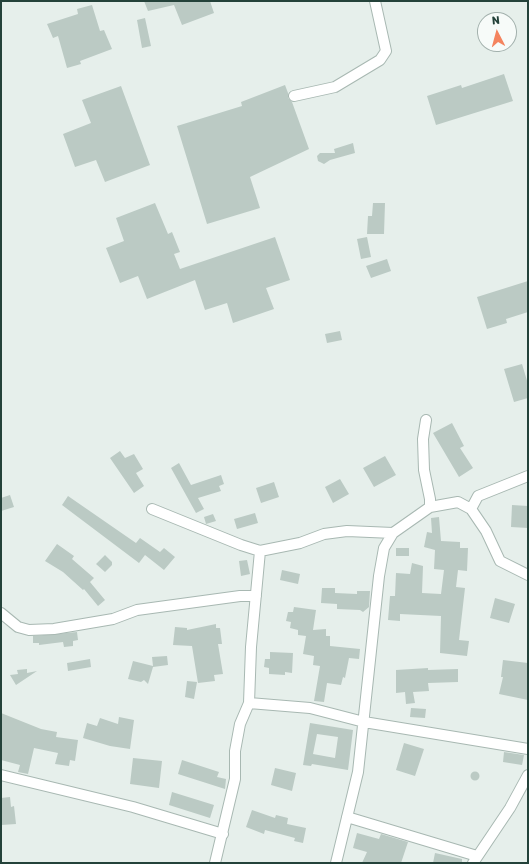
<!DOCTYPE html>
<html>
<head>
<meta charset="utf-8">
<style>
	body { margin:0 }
	#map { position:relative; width:529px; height:864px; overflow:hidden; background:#e6efeb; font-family:Rubik,sans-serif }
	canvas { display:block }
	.frame { position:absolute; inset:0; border:2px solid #24423a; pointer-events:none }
	.north { position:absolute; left:477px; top:12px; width:40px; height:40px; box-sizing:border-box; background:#f7fbf9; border:1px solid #a3b1ad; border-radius:50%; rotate:354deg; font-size:11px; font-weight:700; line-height:16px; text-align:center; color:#24423a }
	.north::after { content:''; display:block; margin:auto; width:14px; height:18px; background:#f4845f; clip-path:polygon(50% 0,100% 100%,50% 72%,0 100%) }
</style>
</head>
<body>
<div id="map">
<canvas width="529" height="864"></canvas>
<div class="frame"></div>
<div class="north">N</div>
</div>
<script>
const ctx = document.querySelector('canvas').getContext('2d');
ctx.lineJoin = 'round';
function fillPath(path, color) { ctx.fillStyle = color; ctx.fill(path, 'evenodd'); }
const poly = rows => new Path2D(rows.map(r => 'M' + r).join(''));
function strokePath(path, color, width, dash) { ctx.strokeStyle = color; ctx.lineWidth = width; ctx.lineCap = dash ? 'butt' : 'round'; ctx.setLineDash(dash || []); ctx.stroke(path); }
const building = poly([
	[144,1,210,1,214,13,182,25,174,5,148,11],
	[92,5,100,31,104,30,112,49,80,61,81,64,67,68,58,36,53,38,47,24,78,14,77,9],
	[145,18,151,46,142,48,137,20],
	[504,74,513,101,436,125,427,96,461,85,462,88],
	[285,85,288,93,288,98,292,102,309,149,250,177,260,208,207,224,177,126,242,106,241,102],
	[121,86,150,165,105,182,96,160,75,167,63,134,91,123,82,100],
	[353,143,355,153,330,160,324,164,318,161,317,156,320,153,335,153,334,149],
	[155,203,168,234,172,232,180,252,174,254,180,269,275,237,290,280,266,288,274,309,233,323,227,303,205,310,195,280,147,299,138,276,120,283,106,248,124,241,116,218],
	[373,203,385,203,384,234,367,234,368,216,372,216],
	[367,237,371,257,361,259,357,239],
	[387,259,391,271,371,278,366,266],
	[528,281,528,312,506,319,507,323,487,329,477,297],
	[340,331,342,340,327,343,325,334],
	[522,364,528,384,528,398,514,402,504,369],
	[452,423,464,446,460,448,473,468,459,477,433,433],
	[120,451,125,458,134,454,143,469,136,473,144,486,134,493,110,458],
	[385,456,396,475,374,487,363,468],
	[179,463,191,485,221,475,224,484,219,486,221,491,198,498,204,509,196,513,171,468],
	[340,479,349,494,333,503,325,487],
	[274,482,279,497,261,503,256,488],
	[10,495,14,507,1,511,1,498],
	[68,496,136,543,140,538,160,552,164,548,175,557,164,570,145,555,139,563,62,505],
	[512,505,528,506,528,528,511,527],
	[255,513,258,523,237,529,234,519],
	[213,514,216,521,206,524,204,517],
	[439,517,441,541,460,542,460,548,468,548,467,571,458,570,456,587,465,588,459,640,469,641,467,656,440,653,441,616,400,614,400,621,388,620,390,596,395,596,396,573,410,574,412,563,423,566,422,593,441,594,444,570,434,569,435,550,424,547,427,532,432,533,431,518],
	[57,544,74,556,72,559,94,578,90,582,105,600,98,606,84,589,83,590,63,572,45,561],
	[396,548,409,548,409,556,396,556],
	[105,555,112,562,112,565,105,572,96,564],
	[247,560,250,574,241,576,239,561],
	[282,570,300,574,298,584,280,580],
	[322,588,335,588,335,593,357,594,357,591,370,591,369,607,363,612,360,610,337,609,337,604,321,603],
	[495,598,515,604,509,623,490,618],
	[294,607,316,610,313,630,326,629,326,636,330,636,330,646,360,649,359,659,349,658,345,678,343,677,341,685,327,683,324,702,314,701,320,666,313,665,314,656,303,654,306,636,298,635,298,630,290,628,291,622,286,621,288,612,293,612],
	[216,624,216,628,220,628,222,644,218,644,223,674,214,675,215,681,198,683,192,646,173,645,175,627,187,628,187,630],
	[77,632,78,640,73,641,73,646,64,647,63,642,39,645,39,643,33,643,33,636],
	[270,652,293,653,292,673,285,672,285,675,269,674,269,668,264,667,265,659,270,659],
	[167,656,168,665,153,667,148,684,144,680,141,682,128,679,133,661,153,666,152,657],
	[90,659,91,667,68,671,67,663],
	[503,660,528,663,528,700,499,694,503,677,501,677],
	[428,668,428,670,458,669,458,682,428,683,429,691,413,692,415,703,406,704,405,692,396,693,396,670],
	[27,669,27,673,37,671,16,685,10,675,18,674,17,670],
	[187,681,197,682,194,699,185,697],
	[411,708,426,709,425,718,410,717],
	[1,713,41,729,57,732,56,737,78,740,75,761,70,760,69,766,55,764,58,753,34,748,28,774,18,772,20,765,1,760],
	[119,717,134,720,130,749,110,746,83,738,87,723,97,726,100,718,118,724],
	[310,723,353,730,348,770,312,764,311,766,303,765],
	[317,734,338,737,335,758,313,754],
	[404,743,424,749,415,776,396,770],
	[504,752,524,755,522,765,503,762],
	[133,758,162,761,159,788,130,784],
	[182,760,219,772,217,777,226,779,225,789,178,774],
	[275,768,296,773,292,791,271,785],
	'470.5 776a4.5 4.5 0 1 1 9 0a4.5 4.5 0 1 1-9 0Z',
	[172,792,214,805,210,818,169,805],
	[10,797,11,807,14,806,16,824,1,825,1,798],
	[252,810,275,818,276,815,288,818,287,824,306,828,303,843,294,841,295,838,265,830,264,834,246,827],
	[357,833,379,839,381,834,408,842,401,863,362,863,367,852,353,848],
	[435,853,462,859,462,863,433,863]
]);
const minor = poly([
	[294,96,335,87,380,60,386,51,375,1],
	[426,420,423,439,424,470,430,499,430,507,458,502,471,509,486,531,500,561,528,575],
	[152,509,241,545,260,551,300,543,324,534,347,531,393,533],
	[471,509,478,496,528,476],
	[1,613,18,627,29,630,54,629,113,619,137,610,240,596,256,596],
	[249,703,310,708,364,722,528,749],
	[1,775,133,807,223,834],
	[347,817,477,856],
	[215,863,235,779,235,751,240,724,249,703,251,647,260,551],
	[336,863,358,772,379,576,384,548,393,533,430,507],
	[473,863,510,808,528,775]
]);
fillPath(building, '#bbcac4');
strokePath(minor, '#a8b8b2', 12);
strokePath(minor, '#fff', 10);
</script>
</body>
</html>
